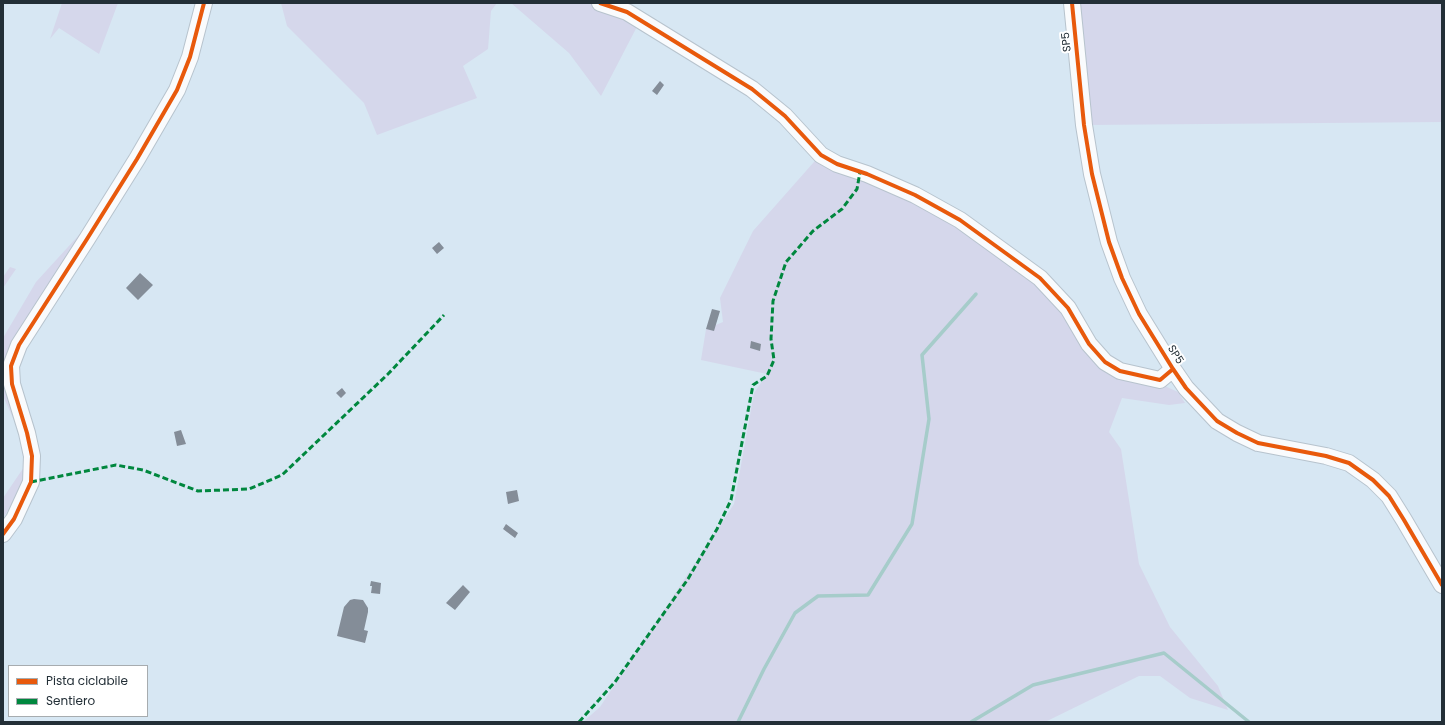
<!DOCTYPE html>
<html>
<head>
<meta charset="utf-8">
<style>
	body { margin:0 }
	#map { position:relative; width:1445px; height:725px; overflow:hidden; background:#d7e7f3; font-family:Poppins,sans-serif }
	canvas { display:block }
	.frame { position:absolute; inset:0; border:4px solid #232f37; pointer-events:none }
	.legend { position:absolute; left:8px; top:665px; width:140px; height:52px; box-sizing:border-box; background:#fff; border:1px solid #a7acaf; margin:0; padding:5px 7px; list-style:none; font-size:12px; color:#232f37 }
	.legend li { display:flex; align-items:center; gap:8px; height:20px }
	.legend b { width:20px; border:1px solid #a7acaf }
</style>
</head>
<body>
<div id="map">
<canvas width="1445" height="725"></canvas>
<div class="frame"></div>
<ul class="legend">
<li><b style="height:5px;background:#e8590c"></b>Pista ciclabile</li>
<li><b style="height:5px;background:#00873e"></b>Sentiero</li>
</ul>
</div>
<script>
const ctx = document.querySelector('canvas').getContext('2d');
ctx.lineJoin = 'round';
function fillPath(path, color) { ctx.fillStyle = color; ctx.fill(path, 'evenodd'); }
const poly = rows => new Path2D(rows.map(r => 'M' + r).join(''));
function strokePath(path, color, width, dash) { ctx.strokeStyle = color; ctx.lineWidth = width; ctx.lineCap = dash ? 'butt' : 'round'; ctx.setLineDash(dash || []); ctx.stroke(path); }
function drawText(font, color, halo, rows, align = 'center') {
  ctx.font = font + ' Poppins,sans-serif'; ctx.lineWidth = 4; ctx.setLineDash([]); ctx.textBaseline = 'middle'; ctx.strokeStyle = halo; ctx.fillStyle = color; for (const [text, x, y, turn = 0] of rows) {
    ctx.save(); ctx.translate(x, y); ctx.rotate((+turn || 0) * Math.PI / 180); ctx.textAlign = isNaN(turn) ? turn : align; if (halo) ctx.strokeText(text, 0, 0); ctx.fillText(text, 0, 0); ctx.restore();
  }
}
const green = poly([
	[62,3,118,3,99,54,59,28,50,39],
	[281,3,497,3,491,11,488,49,463,66,477,98,377,135,364,103,287,26],
	[511,3,607,3,642,17,601,96,569,53],
	[1077,3,1442,3,1442,122,1088,125],
	[821,154,890,181,1060,297,1114,363,1178,392,1185,403,1169,405,1122,398,1109,432,1121,449,1139,564,1170,627,1218,686,1228,710,1190,698,1160,676,1139,676,1045,722,583,722,600,707,734,504,754,393,767,374,701,360,706,329,723,322,720,298,753,231],
	[99,213,13,353,27,483,3,518,3,498,24,467,21,436,3,396,3,338,36,282],
	[10,267,16,269,3,288,3,277]
]);
const stream = poly([
	[738,722,764,669,795,613,818,596,868,595,912,524,929,419,922,355,976,294],
	[971,722,1033,685,1164,653,1249,722]
]);
const building = poly([
	[660,81,664,85,657,95,652,91],
	[439,242,444,248,437,254,432,248],
	[140,273,153,285,138,300,126,288],
	[712,309,720,311,714,331,706,329],
	[751,341,761,344,760,351,750,348],
	[342,388,346,393,341,398,336,393],
	[181,430,186,444,177,446,174,432],
	[517,490,519,501,508,504,506,492],
	[506,524,518,533,515,538,503,529],
	[371,581,381,583,380,594,371,593,372,586,370,586],
	[463,585,470,592,455,610,446,603],
	[354,599,363,600,368,608,368,612,364,630,368,631,365,643,337,636,344,607,350,600]
]);
const minor = poly([
	[600,3,627,12,752,89,785,116,821,155,837,164,867,174,915,195,960,220,1040,278,1068,308,1089,344,1105,362,1120,371,1160,380,1173,369],
	[1072,3,1084,125,1092,174,1109,242,1122,278,1139,314,1173,369,1186,388,1217,421,1237,433,1258,443,1326,456,1349,463,1373,480,1389,496,1404,520,1442,585],
	[3,534,14,519,31,482,32,456,27,433,12,384,11,366,19,345,87,239,137,159,177,90,190,57,204,3]
]);
const quiet = poly([
	[31,482,116,465,143,470,198,491,249,489,282,475,388,374,444,315],
	[579,722,615,682,688,579,717,529,731,500,753,385,767,376,774,360,771,339,773,301,786,262,813,231,842,209,857,189,860,172]
]);
const cycleway = poly([
	[600,3,627,12,752,89,785,116,821,155,837,164,867,174,915,195,960,220,1040,278,1068,308,1089,344,1105,362,1120,371,1160,380,1173,369],
	[1072,3,1084,125,1092,174,1109,242,1122,278,1139,314,1173,369,1186,388,1217,421,1237,433,1258,443,1326,456,1349,463,1373,480,1389,496,1404,520,1442,585],
	[3,534,14,519,31,482,32,456,27,433,12,384,11,366,19,345,87,239,137,159,177,90,190,57,204,3]
]);
const streetNames = [
	["SP5",1067,42,-96],
	["SP5",1175,355,58]
];
fillPath(green, '#d5d7eb');
strokePath(stream, '#a6ccca', 3.5);
fillPath(building, '#848d98');
strokePath(minor, '#b7c3cd', 18);
strokePath(minor, '#f9fbfd', 16);
strokePath(quiet, '#00873e', 3, [6, 3]);
strokePath(cycleway, '#e8590c', 4);
drawText('11px', '#232f37', '#fff', streetNames);
</script>
</body>
</html>
